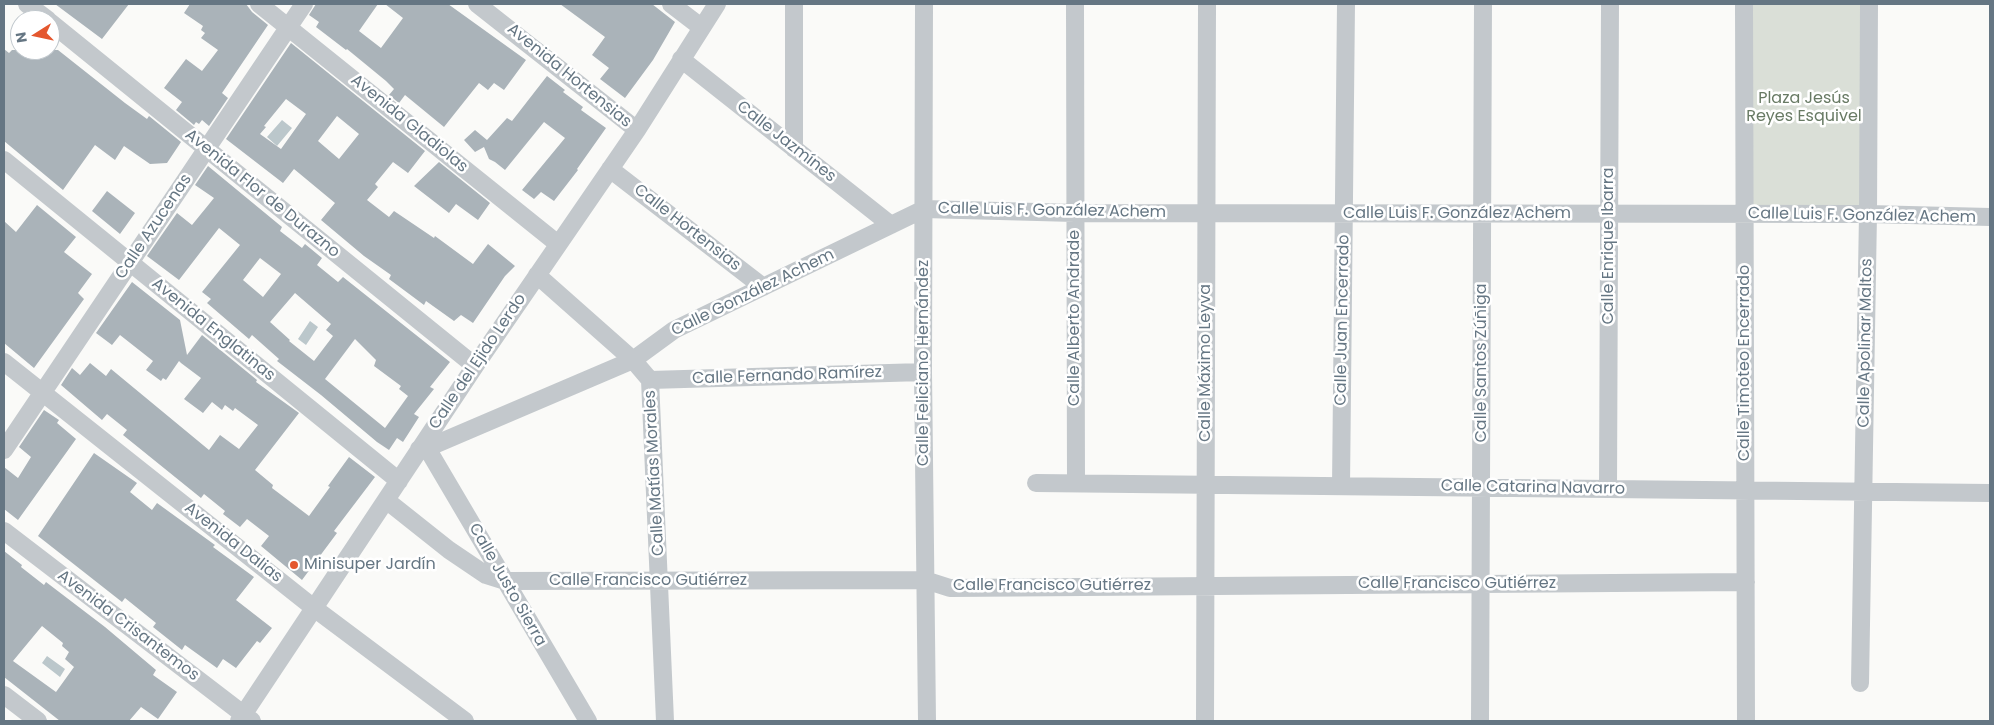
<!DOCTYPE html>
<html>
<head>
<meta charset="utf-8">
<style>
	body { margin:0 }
	#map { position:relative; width:1994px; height:725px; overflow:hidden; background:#fafaf8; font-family:Poppins,sans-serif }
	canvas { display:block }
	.frame { position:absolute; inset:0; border:5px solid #657683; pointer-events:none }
	.north { position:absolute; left:10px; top:10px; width:50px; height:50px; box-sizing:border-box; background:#fff; border:1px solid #c1c8cd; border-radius:50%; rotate:260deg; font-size:14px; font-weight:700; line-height:20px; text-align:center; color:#657683 }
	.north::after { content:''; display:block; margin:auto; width:18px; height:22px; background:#e4572e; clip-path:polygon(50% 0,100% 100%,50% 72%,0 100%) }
</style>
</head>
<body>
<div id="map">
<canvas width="1994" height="725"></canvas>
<div class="frame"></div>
<div class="north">N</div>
</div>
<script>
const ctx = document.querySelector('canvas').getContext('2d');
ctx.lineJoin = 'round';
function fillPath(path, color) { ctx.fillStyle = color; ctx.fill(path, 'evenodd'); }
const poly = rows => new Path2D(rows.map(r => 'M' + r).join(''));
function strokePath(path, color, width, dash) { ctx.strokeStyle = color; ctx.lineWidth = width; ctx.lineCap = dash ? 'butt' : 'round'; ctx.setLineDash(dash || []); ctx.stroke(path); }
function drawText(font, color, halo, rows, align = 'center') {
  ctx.font = font + ' Poppins,sans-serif'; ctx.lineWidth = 5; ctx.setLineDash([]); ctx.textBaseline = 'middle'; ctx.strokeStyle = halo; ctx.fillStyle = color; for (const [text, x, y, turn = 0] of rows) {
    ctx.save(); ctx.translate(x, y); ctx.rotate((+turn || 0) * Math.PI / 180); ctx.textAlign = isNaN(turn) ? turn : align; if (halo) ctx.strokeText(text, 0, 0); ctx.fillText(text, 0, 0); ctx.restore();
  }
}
const green = poly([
	[1742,4,1870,4,1867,216,1739,213]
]);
const water = poly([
	[282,120,292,128,277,146,267,137],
	[310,321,318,327,306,345,298,339],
	[47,656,65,669,60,677,42,663]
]);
const building = poly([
	[55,4,129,4,102,39],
	[190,4,246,4,252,12,268,25,222,93,228,98,209,126,202,120,199,124,196,122,194,125,176,110,182,102,164,88,186,59,202,71,218,50,201,38,205,33,201,30,203,26,184,13],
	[316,4,378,4,359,31,381,48,403,18,385,4,448,4,526,60,504,90,494,83,488,90,479,83,444,127,405,95,399,103,389,95,394,89,386,81,347,49,346,50,316,27,319,22,309,15],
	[560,4,652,4,675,22,653,60,625,98,600,79,609,68,592,55,605,37],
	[291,43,425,151,408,173,393,162,375,184,378,187,367,200,389,217,394,211,434,238,435,236,473,264,488,244,515,266,505,276,473,323,461,315,454,321,426,301,424,305,389,279,391,275,364,256,321,220,335,203,294,169,283,183,226,139],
	[286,99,306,114,281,149,260,134,266,127,264,126],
	[337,116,359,134,339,159,318,141],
	[4,49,9,53,12,50,58,50,125,103,147,119,149,116,181,142,167,163,150,164,124,146,115,160,95,145,63,190,4,141],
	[547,76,565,90,563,92,583,107,581,110,606,128,577,169,578,170,554,201,541,192,534,199,522,190,565,138,544,122,505,170,495,162,489,159,484,147,475,152,464,140,475,130,487,140,507,118,512,121],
	[439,162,490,203,478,220,456,204,449,213,414,186],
	[208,166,282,227,280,231,302,248,305,244,322,258,317,265,338,282,343,277,450,362,430,387,434,389,414,414,419,417,403,442,397,438,389,450,377,442,321,395,277,361,279,359,252,335,249,339,207,303,211,299,202,292,240,245,219,228,179,280,147,256,177,213,192,225,214,198,195,185],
	[260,258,281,274,263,297,243,280],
	[295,293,331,324,326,330,333,336,314,361,289,341,290,340,270,322],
	[355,339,376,360,374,366,401,386,399,389,408,396,385,428,325,379],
	[107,191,135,213,120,234,92,211],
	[37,205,76,237,64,252,92,274,78,293,84,299,34,368,4,343,4,221,16,232],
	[132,282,180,320,187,355,202,335,257,380,256,382,299,413,255,470,273,485,272,488,309,516,330,487,328,486,349,457,375,477,334,531,337,533,302,580,261,546,269,536,247,519,240,527,223,514,225,511,204,494,201,498,123,435,127,430,107,414,102,420,61,385,72,368,80,375,90,363,106,376,111,369,209,450,220,435,239,449,258,425,235,408,233,411,225,405,222,410,212,402,203,413,184,399,201,378,181,363,179,361,166,380,163,378,161,381,146,370,153,361,120,335,112,345,96,333],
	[44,410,59,420,57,423,76,439,18,520,4,509,4,467,18,478,31,457,19,447],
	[94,453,137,483,130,492,152,510,157,503,215,545,213,547,254,577,236,600,272,628,260,643,257,641,236,668,223,659,217,668,185,645,182,650,153,627,156,623,125,598,122,602,38,536],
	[4,551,22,565,21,567,44,585,46,582,105,627,156,670,153,675,177,692,158,719,141,707,129,721,60,721,4,677],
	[42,626,63,643,62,646,69,652,65,659,74,667,56,692,13,661]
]);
const street = poly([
	[27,4,48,20],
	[259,4,558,244],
	[477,4,637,130],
	[671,4,701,27],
	[794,4,794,149],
	[924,4,923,372,927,721],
	[1075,4,1076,483],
	[1744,4,1746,721],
	[50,22,475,366],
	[681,59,891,225],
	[4,160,399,481],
	[610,169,763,287],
	[537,275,633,360,650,380,665,721],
	[4,362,314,608,465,721],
	[650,380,923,372],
	[427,448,588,721],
	[419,449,427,448,633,360,674,330,924,209,1075,213,1868,214,1990,217],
	[4,450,304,4],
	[1036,483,1990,493],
	[1341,486,1346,4],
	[1608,489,1610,4],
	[386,500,449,550,486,575,505,581,925,580,950,588,1746,582],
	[4,531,252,721],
	[1860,683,1868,214,1869,4],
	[4,695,38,721],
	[239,721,475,366,637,130,717,4],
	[1205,721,1207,4],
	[1480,721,1483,4]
]);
const markers = [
	[294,565,5,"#e4572e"]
];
const streetNames = [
	["Avenida Hortensias",569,76,39],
	["Avenida Gladiolas",409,124,39],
	["Calle Jazmínes",786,142,38],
	["Avenida Flor de Durazno",262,194,39],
	["Calle Luis F. González Achem",1052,211,1],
	["Calle Luis F. González Achem",1457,214],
	["Calle Luis F. González Achem",1862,216,1],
	["Calle Azucenas",154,227,-56],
	["Calle Hortensias",687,228,38],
	["Calle Enrique Ibarra",1609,246,-90],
	["Calle González Achem",753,293,-26],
	["Calle Alberto Andrade",1075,318,-90],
	["Calle Juan Encerrado",1343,320,-89],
	["Avenida Englatinas",213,330,39],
	["Calle Apolinar Maltos",1866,343,-89],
	["Calle del Ejido Lerdo",478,362,-56],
	["Calle Feliciano Hernández",924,363,-90],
	["Calle Máximo Leyva",1206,363,-90],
	["Calle Santos Zúñiga",1482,363,-90],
	["Calle Timoteo Encerrado",1745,363,-90],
	["Calle Fernando Ramírez",787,376,-2],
	["Calle Matías Morales",655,473,-93],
	["Calle Catarina Navarro",1533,488,1],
	["Avenida Dalias",233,543,38],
	["Calle Francisco Gutiérrez",648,581],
	["Calle Francisco Gutiérrez",1457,584],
	["Calle Justo Sierra",507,585,60],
	["Calle Francisco Gutiérrez",1052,586],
	["Avenida Crisantemos",128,626,37]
];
const parkNames = [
	["Plaza Jesús",1804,99],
	["Reyes Esquivel",1804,117]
];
const poiNames = [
	["Minisuper Jardín",304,565]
];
fillPath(green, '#dadfd7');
fillPath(water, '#bbc7cb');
fillPath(building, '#aab3b9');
strokePath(street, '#c3c8cc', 18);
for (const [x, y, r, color] of markers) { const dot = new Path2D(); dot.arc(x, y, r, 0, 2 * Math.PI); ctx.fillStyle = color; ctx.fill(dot); strokePath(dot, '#fff', 2); }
drawText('16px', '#657683', '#fff', streetNames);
drawText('16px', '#687a64', '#fff', parkNames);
drawText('16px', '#657683', '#fff', poiNames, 'left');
</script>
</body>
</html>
